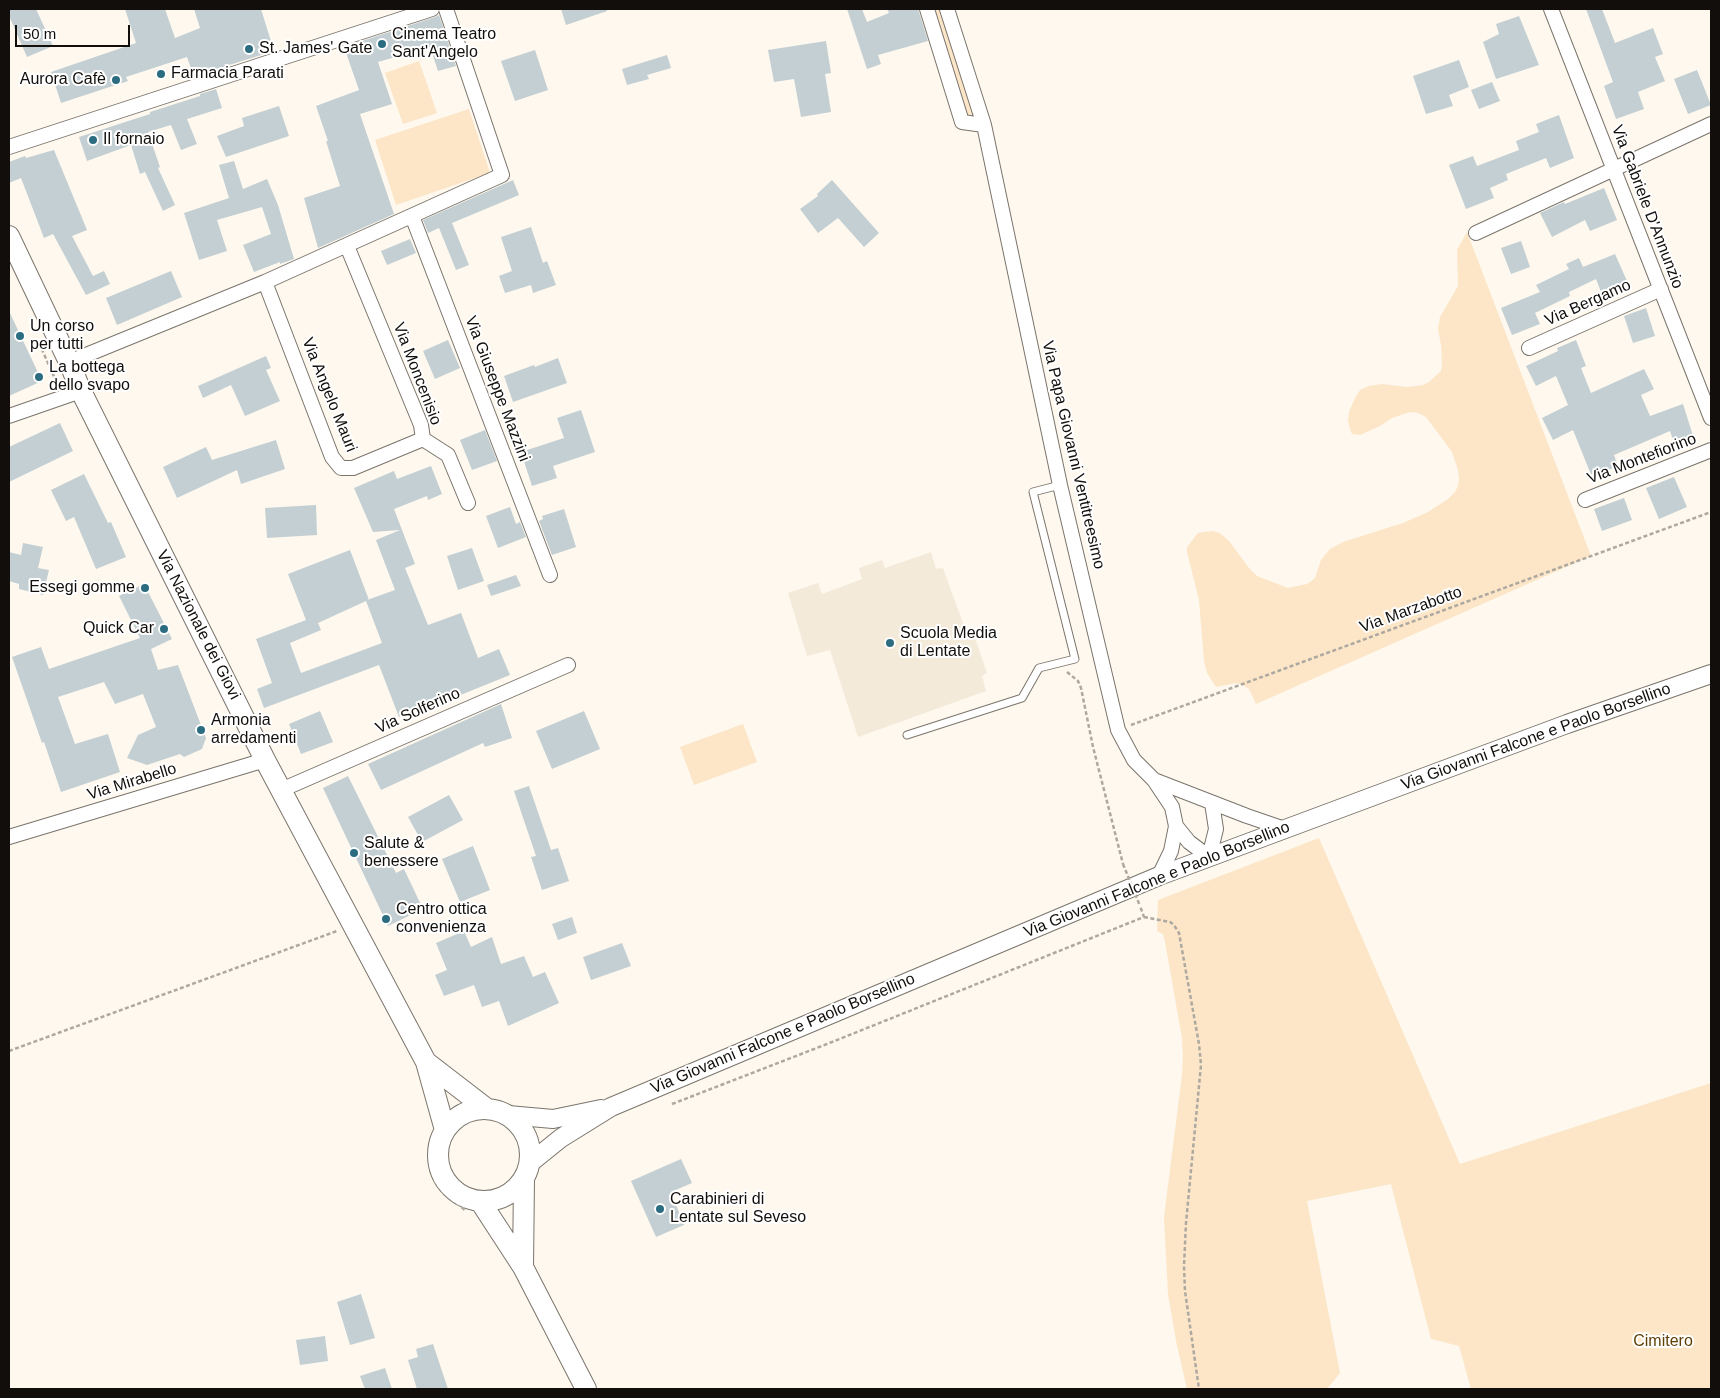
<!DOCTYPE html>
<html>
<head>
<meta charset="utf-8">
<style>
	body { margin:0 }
	#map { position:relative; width:1720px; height:1398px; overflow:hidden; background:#fef8ee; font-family:Helvetica,sans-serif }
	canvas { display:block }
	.frame { position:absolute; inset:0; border:10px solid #110e0b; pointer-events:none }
	.scale { position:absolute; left:15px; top:25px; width:115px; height:22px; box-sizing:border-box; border:2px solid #110e0b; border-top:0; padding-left:6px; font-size:15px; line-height:18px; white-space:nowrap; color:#110e0b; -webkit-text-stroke:4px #fff; paint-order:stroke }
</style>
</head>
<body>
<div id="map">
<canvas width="1720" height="1398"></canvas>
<div class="frame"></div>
<div class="scale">50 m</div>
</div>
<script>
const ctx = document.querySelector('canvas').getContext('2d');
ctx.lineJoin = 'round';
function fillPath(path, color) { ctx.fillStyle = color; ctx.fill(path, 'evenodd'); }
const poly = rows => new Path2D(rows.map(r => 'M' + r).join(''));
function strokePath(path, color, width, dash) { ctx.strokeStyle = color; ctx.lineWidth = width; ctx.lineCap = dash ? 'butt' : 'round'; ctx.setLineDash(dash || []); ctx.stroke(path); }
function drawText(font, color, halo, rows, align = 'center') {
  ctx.font = font + ' Helvetica,sans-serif'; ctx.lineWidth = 4; ctx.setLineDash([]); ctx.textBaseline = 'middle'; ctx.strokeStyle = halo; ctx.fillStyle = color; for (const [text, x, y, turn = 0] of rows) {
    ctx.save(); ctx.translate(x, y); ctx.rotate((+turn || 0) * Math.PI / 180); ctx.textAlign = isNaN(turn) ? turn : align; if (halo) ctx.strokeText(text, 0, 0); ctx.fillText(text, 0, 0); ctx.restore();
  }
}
const built = poly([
	[931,552,936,569,943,568,968,637,974,635,987,673,982,676,986,691,858,737,830,650,807,656,788,593,818,583,822,594,862,579,859,568,882,560,885,568]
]);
const green = poly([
	[932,9,941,9,974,115,968,117],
	[419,61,437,113,403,124,385,73],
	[469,109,490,173,396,205,375,140],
	[1467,232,1591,556,1256,704,1249,689,1244,686,1237,683,1216,687,1207,673,1204,661,1199,600,1187,552,1187,547,1198,533,1212,531,1220,533,1229,541,1249,568,1257,576,1288,588,1307,584,1315,578,1321,560,1330,549,1343,542,1403,523,1428,512,1448,499,1455,492,1458,486,1459,479,1458,470,1452,452,1426,417,1418,413,1410,412,1392,418,1380,426,1360,435,1352,434,1350,429,1348,420,1349,412,1354,400,1360,390,1369,386,1382,384,1407,387,1423,385,1429,382,1441,371,1442,364,1441,345,1438,329,1440,317,1458,286,1457,250],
	[743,724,757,762,694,785,680,747],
	[1319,838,1460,1164,1711,1083,1711,1389,1471,1389,1459,1346,1431,1339,1391,1184,1307,1201,1340,1373,1327,1389,1187,1389,1176,1341,1168,1294,1164,1217,1182,1075,1183,1056,1182,1038,1165,942,1163,934,1157,931,1158,900]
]);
const building = poly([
	[9,9,36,9,53,46,27,57,9,16],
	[125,9,165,9,175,38,200,28,194,9,261,9,274,51,210,71,211,72,194,77,187,57,126,77,128,81,61,103,51,72,136,43],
	[561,9,607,9,607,11,566,25],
	[847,9,862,9,867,22,889,13,887,9,918,9,928,41,878,55,881,64,867,69],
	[1586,9,1602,9,1615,43,1653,28,1663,54,1655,57,1665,81,1638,92,1644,109,1616,119,1604,86,1613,82],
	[439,15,456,66,438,71,430,47,378,62,392,104,360,114,394,214,318,248,304,198,340,186,326,141,328,141,316,106,359,90,344,47,435,17],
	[1519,16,1539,65,1496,79,1483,42,1499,34,1496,24],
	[826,41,831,73,825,74,831,112,801,117,794,79,774,82,768,50],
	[535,50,548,90,515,101,501,61],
	[667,55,671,68,647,75,649,79,627,85,622,69],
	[1459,60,1469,87,1449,95,1453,106,1426,114,1413,76],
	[1697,70,1711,105,1688,114,1674,79],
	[1492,82,1500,101,1479,109,1471,90],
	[216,89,222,108,187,119,197,144,181,150,171,125,148,132,160,167,158,168,175,205,163,211,145,172,140,174,131,145,87,161,79,137,150,114,150,112,200,96,200,94],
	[279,106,289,136,226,157,217,136,244,126,242,118],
	[1559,115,1574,158,1550,168,1546,158,1506,174,1508,180,1490,188,1494,198,1466,209,1449,165,1473,156,1477,166,1519,150,1516,141,1539,132,1536,124],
	[54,150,87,230,72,236,93,276,104,271,110,284,86,295,53,234,44,238,21,178,9,183,9,162,25,156,26,158],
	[234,161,243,189,267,179,278,205,294,259,280,264,280,262,254,272,243,245,271,234,262,207,217,220,227,251,199,260,184,213,229,198,219,165],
	[513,180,519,195,452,223,469,265,456,270,439,228,428,233,423,220],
	[832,180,879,233,864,247,838,218,818,233,800,209,818,196,817,194],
	[1604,188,1617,220,1590,231,1585,220,1552,237,1540,213,1564,202,1565,204],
	[531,227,543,263,547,261,556,285,533,293,531,285,505,293,499,276,512,271,501,237],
	[410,239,416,253,387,265,381,251],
	[1521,241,1530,267,1511,274,1501,248],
	[1615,254,1627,281,1601,292,1596,279,1569,292,1570,296,1535,313,1540,324,1512,335,1501,308,1540,292,1536,285,1569,269,1566,264,1579,258,1583,267],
	[171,271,182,297,117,325,106,298],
	[1646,308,1655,336,1633,343,1624,316],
	[9,311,42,381,9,396],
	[448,340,460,368,435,379,423,351],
	[1576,340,1586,366,1581,368,1591,393,1644,369,1654,389,1641,395,1650,416,1683,404,1695,442,1676,449,1670,431,1614,455,1618,466,1592,477,1573,430,1553,440,1542,418,1568,405,1556,376,1536,386,1526,366,1558,351,1557,348],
	[266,356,271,368,266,370,280,401,245,416,231,385,203,398,198,386],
	[558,358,567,383,513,402,504,376,534,365,535,367],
	[581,410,595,452,553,466,557,478,532,486,521,452,564,438,557,418],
	[60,423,73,451,9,482,9,447],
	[485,430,497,461,472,470,460,440],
	[276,440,285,469,241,484,237,470,177,498,163,467,206,447,212,460],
	[431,466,442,494,428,500,427,496,394,509,415,564,405,568,428,625,461,613,478,658,499,649,510,675,453,698,453,697,399,717,379,665,264,708,257,689,272,683,256,639,306,620,288,574,350,550,369,600,367,600,395,590,376,540,400,530,373,532,354,488,394,471,397,479],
	[366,601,382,643,301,673,290,643,321,630,318,623],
	[84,474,108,523,111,522,126,557,96,569,74,517,66,521,51,490],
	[1674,477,1687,507,1659,519,1646,488],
	[1624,498,1632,520,1602,531,1594,509],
	[316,505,317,535,267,538,265,508],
	[510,507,516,524,520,522,526,537,498,548,486,516],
	[564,509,576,547,552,555,539,521,543,519,542,516],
	[23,543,43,547,38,568,49,570,43,595,19,589,19,584,9,581,9,552,21,555],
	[472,548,484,581,458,590,447,556],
	[516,575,521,586,491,596,487,585],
	[144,584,172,639,151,649,158,670,178,665,206,738,202,749,184,757,180,754,147,765,127,758,138,735,156,727,143,694,115,704,104,682,58,697,75,744,108,734,120,772,61,792,44,742,42,743,12,657,41,647,49,669,140,638,119,596],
	[501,704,512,738,485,747,483,743,381,790,368,764],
	[320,711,333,742,301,754,289,724],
	[584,711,600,749,552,769,536,731],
	[348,776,396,873,404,869,423,909,388,926,323,788],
	[529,786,551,850,558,848,569,881,542,890,531,857,536,856,514,791],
	[449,795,463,820,422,842,408,817],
	[473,846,490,890,460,902,442,859],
	[572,917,577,933,558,940,552,924],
	[464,931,471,947,492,937,501,964,524,956,533,977,545,972,559,1003,508,1026,499,1001,482,1007,474,985,444,996,435,975,447,970,436,943],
	[622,943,631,966,591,980,583,957],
	[681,1159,692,1183,671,1192,684,1225,656,1237,631,1181],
	[361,1294,375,1338,350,1345,337,1302],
	[325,1336,328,1361,300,1365,296,1340],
	[433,1344,448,1389,417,1389,408,1360,418,1357,416,1349],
	[385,1368,392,1389,365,1389,360,1376]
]);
const path = poly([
	[39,343,56,381],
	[1067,672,1078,681,1081,688,1093,747,1123,864],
	[1131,725,1711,512],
	[1144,917,1170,922,1174,925,1179,933,1199,1044,1201,1065,1186,1223,1184,1266,1185,1291,1199,1389],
	[9,1051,337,931],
	[672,1104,827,1044,1144,917,1140,906],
	[432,1141,432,1168,435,1181,443,1192,465,1210]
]);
const service = poly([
	[907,735,1022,698,1039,668,1075,659,1033,492,1060,485]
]);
const minor = poly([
	[927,9,962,122,984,125],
	[947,9,984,125,1060,485,1118,730,1134,760,1154,780,1172,807,1176,826,1171,851,1159,876],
	[1551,9,1711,418],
	[9,147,432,9],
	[412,216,550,575],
	[1476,233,1711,124],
	[347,246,421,425,423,439],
	[265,282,332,457,341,468,353,468,423,439],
	[1529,348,1661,289],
	[69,362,265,282,502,175,446,9],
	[9,416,81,391],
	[423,439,448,455,468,503],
	[1585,500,1711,450],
	[1154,780,1247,816,1285,829],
	[281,790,568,665],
	[1176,826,1189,842,1209,857,1216,829,1212,803],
	[9,837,265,760]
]);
const tertiary = poly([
	[508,1115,553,1119,601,1109],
	[530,1163,561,1138,611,1107,1159,876,1567,724,1711,674]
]);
const secondary = poly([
	[9,236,69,362,81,391,265,760,426,1062,445,1130],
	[426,1062,487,1109],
	'438 1155a46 46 0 1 1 92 0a46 46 0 1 1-92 0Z',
	[480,1201,523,1267,586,1389],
	[523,1267,524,1179]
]);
const pathBridge = poly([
	[1123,864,1140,906]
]);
const markers = [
	[382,44,5,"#2b6c80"],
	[249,49,5,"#2b6c80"],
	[161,74,5,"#2b6c80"],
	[116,80,5,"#2b6c80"],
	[93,140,5,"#2b6c80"],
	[20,336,5,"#2b6c80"],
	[39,377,5,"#2b6c80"],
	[145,588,5,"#2b6c80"],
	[164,629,5,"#2b6c80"],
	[890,643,5,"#2b6c80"],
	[201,730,5,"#2b6c80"],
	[354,853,5,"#2b6c80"],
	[386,919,5,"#2b6c80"],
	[660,1209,5,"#2b6c80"]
];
const poiNames = [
	["Cinema Teatro",392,35],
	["Sant'Angelo",392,53],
	["St. James' Gate",259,49],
	["Farmacia Parati",171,74],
	["Aurora Cafè",106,80,"right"],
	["Il fornaio",103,140],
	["Un corso",30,327],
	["per tutti",30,345],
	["La bottega",49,368],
	["dello svapo",49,386],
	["Essegi gomme",135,588,"right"],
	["Quick Car",154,629,"right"],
	["Scuola Media",900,634],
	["di Lentate",900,652],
	["Armonia",211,721],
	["arredamenti",211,739],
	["Salute &",364,844],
	["benessere",364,862],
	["Centro ottica",396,910],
	["convenienza",396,928],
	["Carabinieri di",670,1200],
	["Lentate sul Seveso",670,1218]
];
const streetNames = [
	["Via Gabriele D'Annunzio",1647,207,69],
	["Via Bergamo",1588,303,-24],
	["Via Moncenisio",417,374,69],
	["Via Giuseppe Mazzini",497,389,69],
	["Via Angelo Mauri",329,395,68],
	["Via Papa Giovanni Ventitreesimo",1073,455,77],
	["Via Montefiorino",1642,459,-21],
	["Via Marzabotto",1411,610,-20],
	["Via Nazionale dei Giovi",198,625,63],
	["Via Solferino",418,711,-24],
	["Via Giovanni Falcone e Paolo Borsellino",1536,737,-20],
	["Via Mirabello",132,782,-17],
	["Via Giovanni Falcone e Paolo Borsellino",1157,880,-22],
	["Via Giovanni Falcone e Paolo Borsellino",783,1034,-23]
];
const parkNames = [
	["Cimitero",1663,1342]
];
fillPath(built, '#f4eada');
fillPath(green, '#fce6c7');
fillPath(building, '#c3cfd3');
strokePath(service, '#7a746c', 9);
strokePath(minor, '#7a746c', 16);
strokePath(tertiary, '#7a746c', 20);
strokePath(secondary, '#7a746c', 22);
strokePath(path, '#ada8a0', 2.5, [4, 2.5]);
strokePath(service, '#fff', 7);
strokePath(minor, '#fff', 14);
strokePath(tertiary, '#fff', 18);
strokePath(secondary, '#fff', 20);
strokePath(pathBridge, '#ada8a0', 2.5, [4, 2.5]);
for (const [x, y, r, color] of markers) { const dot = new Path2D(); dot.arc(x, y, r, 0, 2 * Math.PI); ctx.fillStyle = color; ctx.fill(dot); strokePath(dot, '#fff', 2); }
drawText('16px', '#110e0b', '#fff', poiNames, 'left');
drawText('16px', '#110e0b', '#fff', streetNames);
drawText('16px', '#5f3f04', '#fff', parkNames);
</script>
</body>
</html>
